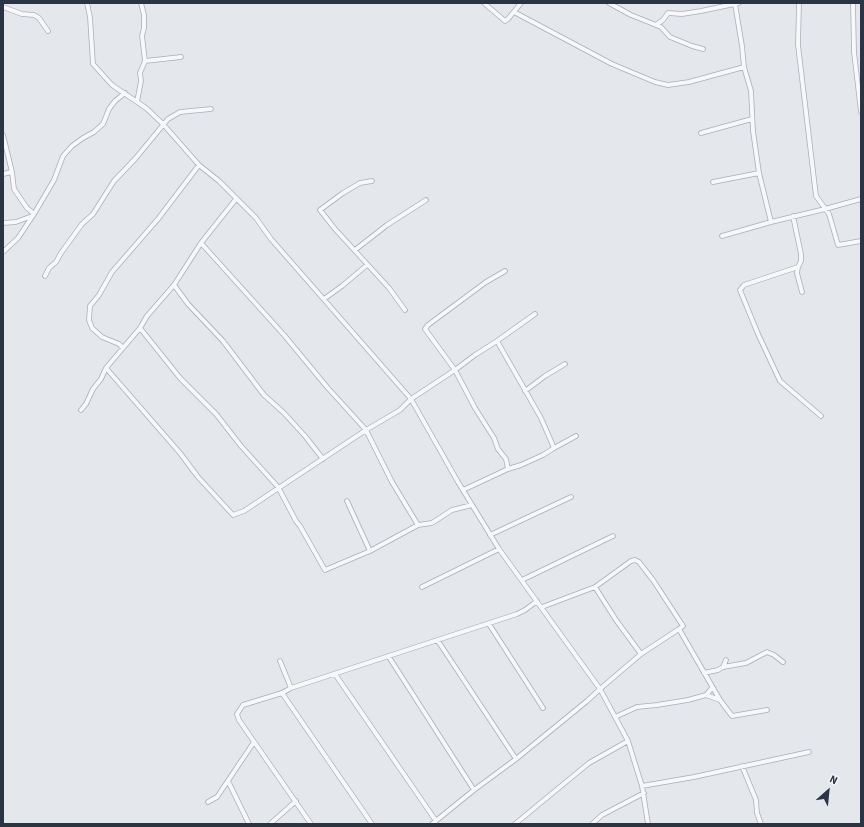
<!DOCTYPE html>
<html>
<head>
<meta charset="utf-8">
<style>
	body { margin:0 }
	#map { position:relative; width:864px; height:827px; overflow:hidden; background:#e4e7ec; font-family:"Source Sans 3",sans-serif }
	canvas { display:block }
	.frame { position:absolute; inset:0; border:4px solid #2b3445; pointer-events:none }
	.north { position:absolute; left:808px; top:771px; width:40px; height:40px; -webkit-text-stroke:3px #f4f6f9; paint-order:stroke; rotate:27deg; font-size:11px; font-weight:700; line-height:16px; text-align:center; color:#2b3445 }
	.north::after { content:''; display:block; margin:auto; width:14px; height:18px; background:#2b3445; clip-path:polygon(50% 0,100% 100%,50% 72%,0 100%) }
</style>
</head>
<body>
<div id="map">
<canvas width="864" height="827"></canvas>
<div class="frame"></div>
<div class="north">N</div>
</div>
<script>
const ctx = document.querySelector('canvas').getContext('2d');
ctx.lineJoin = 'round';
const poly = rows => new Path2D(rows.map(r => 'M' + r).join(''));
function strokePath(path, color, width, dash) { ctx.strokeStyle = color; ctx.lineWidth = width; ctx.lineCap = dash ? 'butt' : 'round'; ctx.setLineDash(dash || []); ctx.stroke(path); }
const minor = poly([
	[87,3,90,17,93,64,112,85,146,108,163,124,199,165,219,181,256,218,271,239,411,399,458,482,499,549,600,689,628,741,642,786,648,824],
	[141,3,144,15,144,28,142,36,145,61,181,57],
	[484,3,505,21,508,19,521,3],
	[609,3,631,15,661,27,670,37,692,46,703,49],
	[799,3,798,45,816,196,829,214,838,245,861,241],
	[853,3,854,52,861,112],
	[735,4,742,46,744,67,751,91,753,131,759,173],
	[3,7,22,14,34,15,39,18,48,31],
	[514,12,612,64,655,82,668,85,689,82,744,67],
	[656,25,663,20,668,13,682,14,701,11,739,3],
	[137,102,141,81,140,73,145,61],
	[701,133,752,119],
	[3,135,12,172,14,189,27,208,34,214],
	[3,174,12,172],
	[372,181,360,183,343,193,320,210,335,229,389,288,405,310],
	[713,182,759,173,771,222],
	[793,216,801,254,801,261,798,267,797,273,802,292],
	[3,223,16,222,32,216],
	[722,236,771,222,825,209,861,199],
	[201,243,284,335,327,387,366,430,392,482,418,525],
	[355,250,387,225,426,200],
	[3,252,18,238,34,214,54,180,63,156,72,146,83,138,94,132,103,124,109,109,115,101,125,93],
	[798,267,744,285,740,290,758,334,780,381,821,416],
	[505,271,486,282,428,325,425,329,455,370,475,408,494,438,498,449,506,459,508,469],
	[45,276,49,268,56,262,61,253,82,224,93,214,114,181,135,159,168,119,180,112,211,109],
	[174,285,188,304,223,341,264,395,284,413,305,436,323,459],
	[324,299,342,286,367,265],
	[140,328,180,378,216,414,241,446,278,487,296,521,300,526,325,570,370,551,418,525,432,523,452,510,472,505],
	[497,341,535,314],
	[123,348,119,344,102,337,92,328,89,320,90,306,99,295,112,272,158,219,199,165],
	[106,368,180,453,198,477,233,515,244,511,366,430,400,410,411,399,455,370,475,355,497,341,541,418,554,448,543,455,521,465,508,469,463,490],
	[525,391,545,376,565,364],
	[81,410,86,404,93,389,101,379,106,368,140,328,147,316,174,285,201,243,236,199],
	[554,448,576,436],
	[347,501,370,551],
	[490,535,571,497],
	[522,580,613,536],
	[422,587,499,549],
	[595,587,616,620,641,654],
	[542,607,595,587,631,561,635,560,639,562,653,580,683,626,679,629,720,700],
	[489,624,543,708],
	[438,641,516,759],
	[389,657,474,790],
	[280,661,291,688],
	[723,667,726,660],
	[704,673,718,670,723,667,746,663,767,652,774,655,783,662],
	[335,674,436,821],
	[282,693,372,824],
	[706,695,720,700,732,716,767,710],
	[615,717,637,707,657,705,688,700,706,695,712,688],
	[742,766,756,800,757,813,761,824],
	[228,781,249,824],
	[642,786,694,777,809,752],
	[208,802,217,797,254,742],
	[270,824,296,801],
	[311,824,239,720,237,714,243,705,282,693,291,688,517,614,525,610,537,601],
	[432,824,474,790,516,759,587,701,600,689,641,654,679,629],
	[515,824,589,763,628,741],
	[592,824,602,815,644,793]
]);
strokePath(minor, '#a9aeb7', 5.5);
strokePath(minor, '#f7f8fa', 4);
</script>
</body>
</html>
